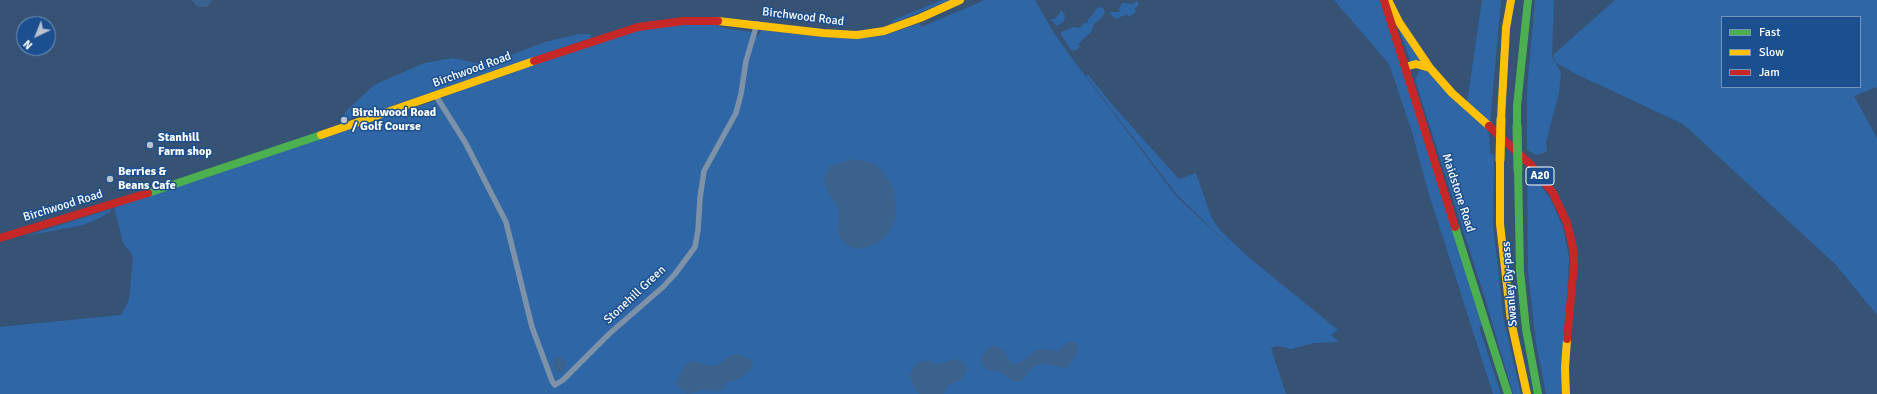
<!DOCTYPE html>
<html>
<head>
<meta charset="utf-8">
<style>
	body { margin:0 }
	#map { position:relative; width:1877px; height:394px; overflow:hidden; background:#365274; font-family:Signika,sans-serif }
	canvas { display:block }
	.legend { position:absolute; left:1721px; top:16px; width:140px; height:72px; box-sizing:border-box; background:#1b4f8f; border:1px solid #7695bc; margin:0; padding:5px 7px; list-style:none; font-size:12px; color:#fff }
	.legend li { display:flex; align-items:center; gap:8px; height:20px }
	.legend b { width:20px; border:1px solid #7695bc }
	.north { position:absolute; left:16px; top:16px; width:40px; height:40px; box-sizing:border-box; background:#1b4f8f; border:1px solid #7695bc; border-radius:50%; rotate:223deg; font-size:11px; font-weight:700; line-height:16px; text-align:center; color:#fff }
	.north::after { content:''; display:block; margin:auto; width:14px; height:18px; background:#b9c2ce; clip-path:polygon(50% 0,100% 100%,50% 72%,0 100%) }
</style>
</head>
<body>
<div id="map">
<canvas width="1877" height="394"></canvas>
<ul class="legend">
<li><b style="height:5px;background:#4caf50"></b>Fast</li>
<li><b style="height:5px;background:#ffc107"></b>Slow</li>
<li><b style="height:5px;background:#c62828"></b>Jam</li>
</ul>
<div class="north">N</div>
</div>
<script>
const ctx = document.querySelector('canvas').getContext('2d');
ctx.lineJoin = 'round';
function fillPath(path, color) { ctx.fillStyle = color; ctx.fill(path, 'evenodd'); }
const poly = rows => new Path2D(rows.map(r => 'M' + r).join(''));
function strokePath(path, color, width, dash) { ctx.strokeStyle = color; ctx.lineWidth = width; ctx.lineCap = dash ? 'butt' : 'round'; ctx.setLineDash(dash || []); ctx.stroke(path); }
function drawText(font, color, halo, rows, align = 'center') {
  ctx.font = font + ' Signika,sans-serif'; ctx.lineWidth = 3; ctx.setLineDash([]); ctx.textBaseline = 'middle'; ctx.strokeStyle = halo; ctx.fillStyle = color; for (const [text, x, y, turn = 0] of rows) {
    ctx.save(); ctx.translate(x, y); ctx.rotate((+turn || 0) * Math.PI / 180); ctx.textAlign = isNaN(turn) ? turn : align; if (halo) ctx.strokeText(text, 0, 0); ctx.fillText(text, 0, 0); ctx.restore();
  }
}
const green = poly([
	[942,0,951,0,890,24,893,20],
	[985,0,1035,0,1054,33,1071,57,1176,196,1237,253,1177,195,1086,76,1088,75,1116,109,1179,179,1196,173,1212,219,1221,231,1246,255,1338,330,1331,335,1339,342,1314,343,1291,349,1277,346,1271,348,1286,394,0,394,0,327,121,315,129,300,133,256,123,243,115,211,116,203,435,101,514,67,610,35,702,20,724,28,752,32,752,41,760,33,761,30,820,37,863,38,883,36,920,23,921,27],
	[1334,0,1380,0,1483,325,1479,327,1501,394,1493,394,1427,188,1412,132,1389,64],
	[1482,0,1501,0,1490,123,1467,102],
	[1535,0,1554,0,1552,56,1561,73,1559,93,1546,142,1547,152,1536,155,1527,150,1527,89],
	[1615,0,1877,0,1877,87,1854,96,1877,138,1877,315,1835,264,1683,124,1578,75,1556,63,1553,55],
	[1722,17,1860,17,1860,87,1722,87],
	[1137,1,1139,4,1135,9,1136,12,1129,17,1127,14,1116,19,1110,14,1111,12,1120,12,1119,8,1122,3,1132,4],
	[1098,7,1103,8,1105,12,1103,16,1094,24,1091,32,1078,44,1080,46,1077,50,1071,50,1061,35,1061,32,1073,27,1079,28,1085,23,1088,23,1088,20],
	[1061,10,1064,13,1065,16,1064,21,1057,26,1051,20,1056,18],
	[1398,27,1422,59,1411,63],
	[579,34,590,34,591,38,368,114,341,121,346,111,374,85,424,63,453,58,480,64,516,53,545,42],
	[1421,70,1426,71,1489,132,1490,153,1494,155,1493,225,1504,321,1521,394,1513,394,1484,295,1415,80,1419,71],
	[1527,167,1550,198,1563,227,1569,257,1563,394,1546,394,1536,343,1528,272],
	[111,209,111,211,102,217,83,225,25,236]
]);
const water = poly([
	[191,0,213,0,207,7,198,7],
	[855,159,873,163,882,170,893,188,896,205,895,221,889,233,878,243,860,249,849,247,841,239,838,234,839,210,826,188,824,178,830,167,836,164],
	[1069,342,1076,343,1078,349,1077,354,1068,367,1064,368,1046,364,1035,365,1021,381,1017,382,1013,381,1000,372,987,370,981,361,984,352,991,346,996,346,1003,350,1012,364,1016,364,1022,361,1040,348,1057,351],
	[736,354,750,359,753,363,752,368,740,379,726,383,724,389,719,391,703,390,687,394,676,384,676,380,687,363,692,361,711,366,717,365,731,355],
	[560,356,566,363,565,366,563,371,555,372,553,362,556,357],
	[954,359,963,362,966,366,967,370,962,379,948,386,944,394,920,394,917,392,913,385,910,374,915,364,924,360,938,364]
]);
const street = poly([
	[436,96,465,142,506,222,532,327,552,381,555,385,563,380,609,334,663,287,675,274,695,247,698,230,700,198,704,171,736,113,741,94,746,61,757,24]
]);
const fast = poly([
	[1517,126,1517,106,1528,0],
	[1518,170,1520,271,1526,329,1538,394],
	[148,193,321,135],
	[1455,227,1508,394]
]);
const slow = poly([
	[1388,0,1399,22,1430,68,1452,93,1489,126],
	[718,21,823,33,857,35,884,31,920,18,960,0],
	[1405,67,1416,64,1430,68],
	[1501,119,1506,28,1511,0],
	[321,135,534,61],
	[1500,160,1500,224,1511,321,1527,394],
	[1566,394,1565,368,1567,339]
]);
const jam = poly([
	[1384,0,1455,227],
	[534,61,638,27,683,21,718,21],
	[1489,126,1531,165,1553,193,1567,223,1573,248,1574,264,1567,339],
	[0,238,148,193]
]);
const fastBridge = poly([
	[1517,126,1518,170]
]);
const slowBridge = poly([
	[1500,160,1501,119]
]);
const markers = [
	[344,120,4,"#b9c2ce"],
	[150,145,4,"#b9c2ce"],
	[110,179,4,"#b9c2ce"]
];
const shields = [
	[1540,176,28]
];
const shieldNames = [
	["A20",1540,176]
];
const streetNames = [
	["Birchwood Road",803,17,7],
	["Birchwood Road",472,70,-20],
	["Maidstone Road",1458,193,72],
	["Birchwood Road",63,206,-17],
	["Swanley By-pass",1510,284,-95],
	["Stonehill Green",635,295,-43]
];
const poiNames = [
	["Birchwood Road",352,113],
	["/ Golf Course",352,127],
	["Stanhill",158,138],
	["Farm shop",158,152],
	["Berries &",118,172],
	["Beans Cafe",118,186]
];
fillPath(green, '#2f66a5');
fillPath(water, '#3b618d');
strokePath(street, '#7d92a8', 5.5);
strokePath(fast, '#4caf50', 8);
strokePath(slow, '#ffc107', 8);
strokePath(jam, '#c62828', 8);
strokePath(fastBridge, '#4caf50', 9);
strokePath(slowBridge, '#ffc107', 9);
for (const [x, y, r, color] of markers) { const dot = new Path2D(); dot.arc(x, y, r, 0, 2 * Math.PI); ctx.fillStyle = color; ctx.fill(dot); strokePath(dot, '#1b4f8f', 1.5); }
for (const [x, y, w] of shields) { const box = new Path2D(); box.roundRect(x - w / 2, y - 9, w, 18, 3); ctx.fillStyle = '#1b4f8f'; ctx.fill(box); strokePath(box, '#fff', 1); }
drawText('bold 11px', '#fff', null, shieldNames);
drawText('12px', '#fff', '#1b4f8f', streetNames);
drawText('bold 12px', '#fff', '#1b4f8f', poiNames, 'left');
</script>
</body>
</html>
